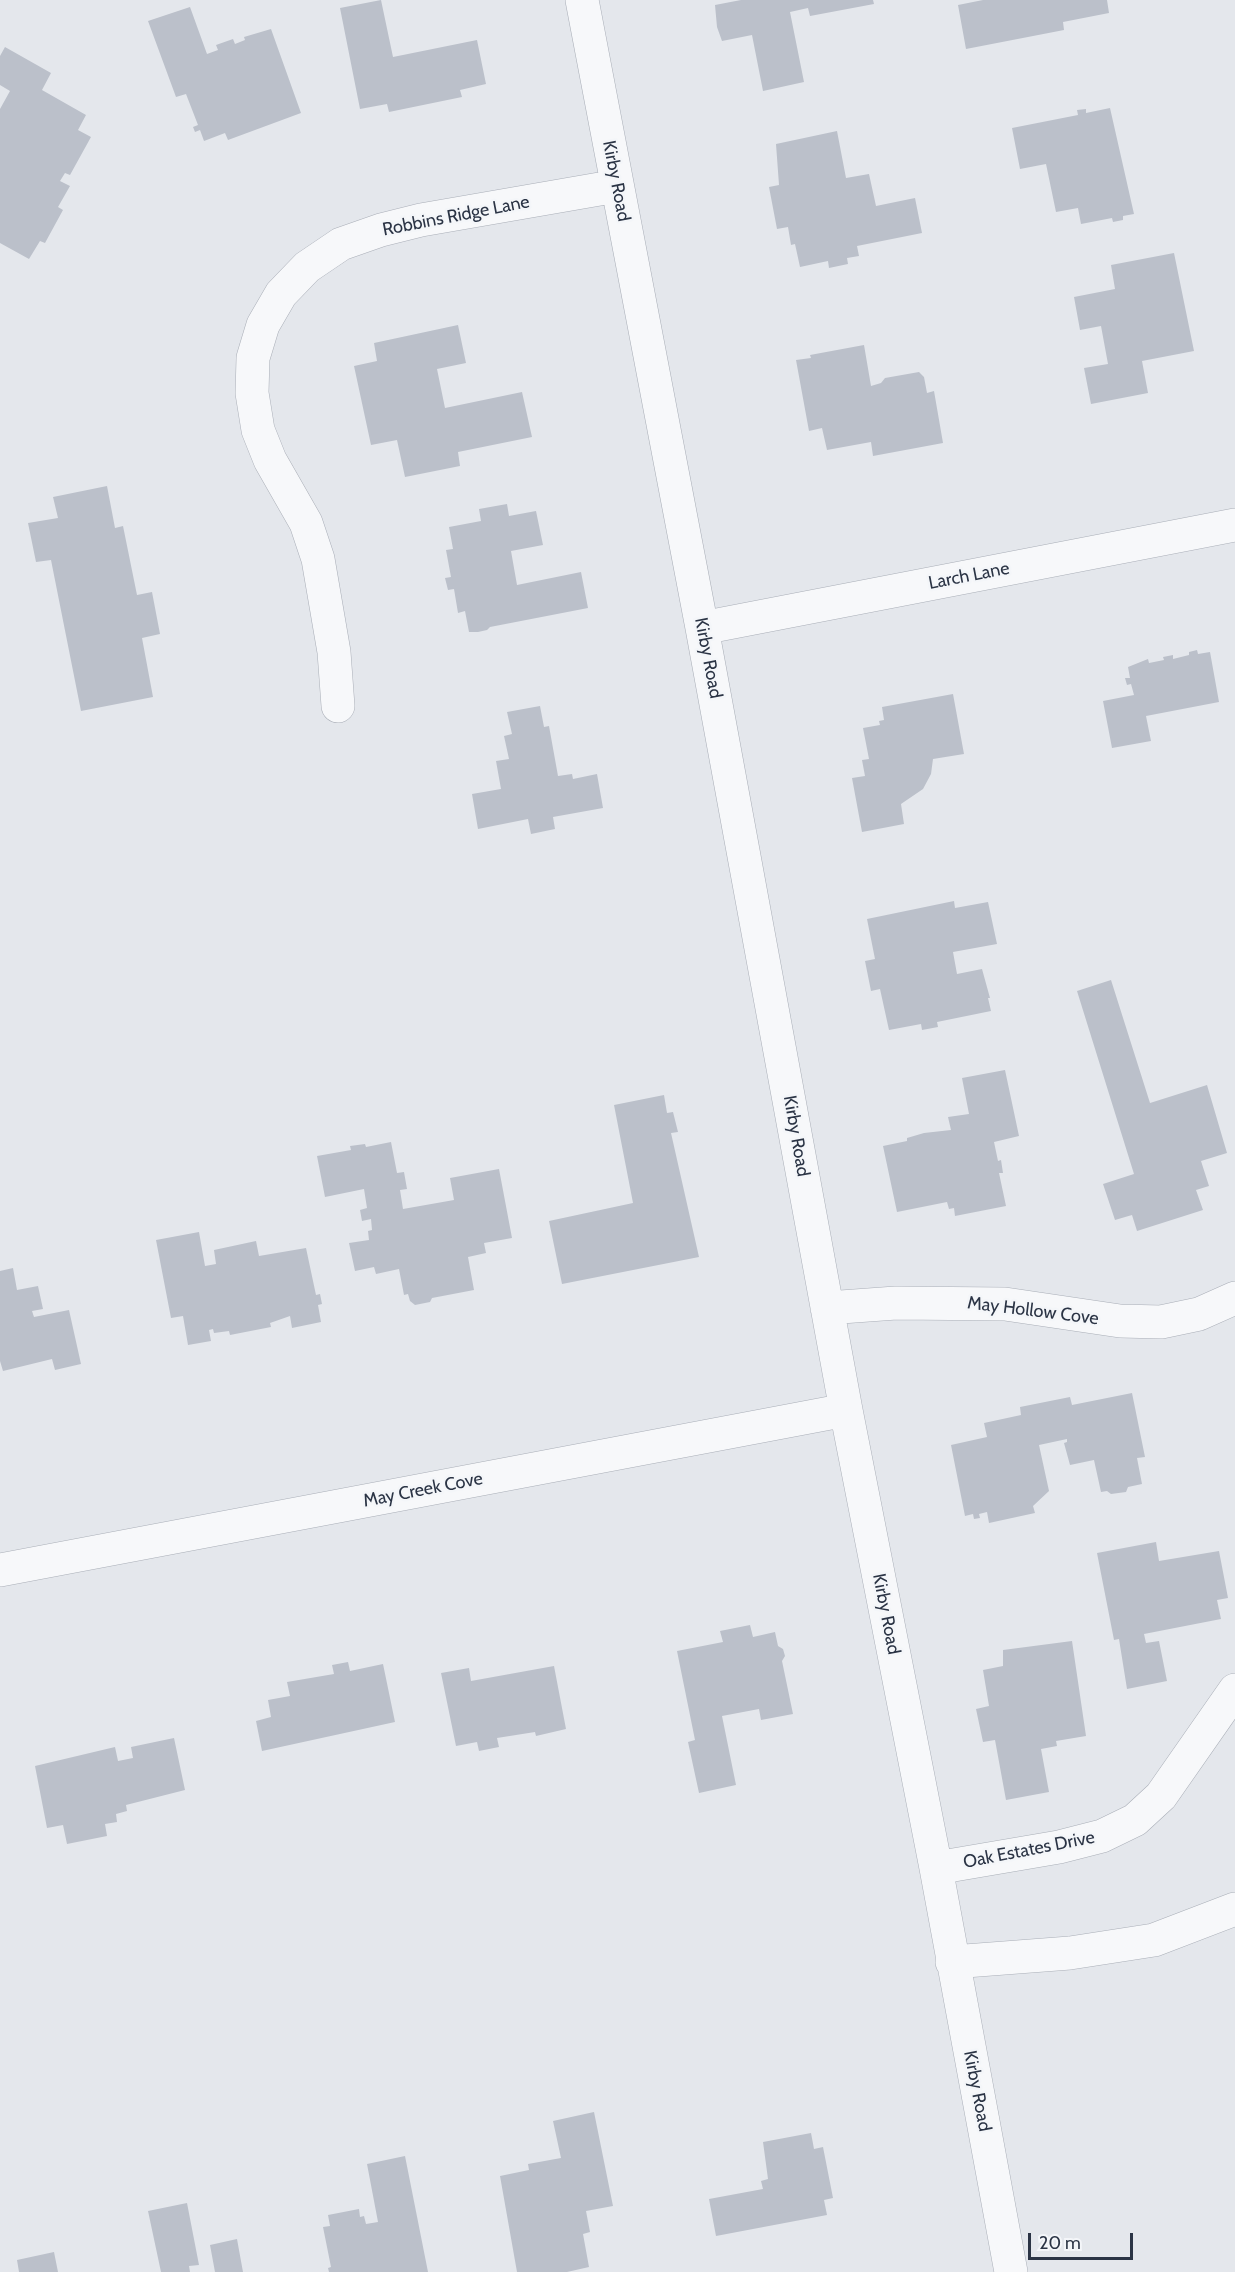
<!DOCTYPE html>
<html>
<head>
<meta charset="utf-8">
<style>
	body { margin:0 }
	#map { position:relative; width:1235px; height:2272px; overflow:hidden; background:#e4e7ec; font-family:Cabin,sans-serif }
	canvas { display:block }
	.scale { position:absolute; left:1028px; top:2233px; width:105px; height:27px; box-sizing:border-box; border:3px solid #2b3445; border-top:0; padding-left:8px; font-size:18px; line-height:21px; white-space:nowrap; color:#2b3445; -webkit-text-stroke:4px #f4f6f9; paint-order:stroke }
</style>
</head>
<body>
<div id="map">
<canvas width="1235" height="2272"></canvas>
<div class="scale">20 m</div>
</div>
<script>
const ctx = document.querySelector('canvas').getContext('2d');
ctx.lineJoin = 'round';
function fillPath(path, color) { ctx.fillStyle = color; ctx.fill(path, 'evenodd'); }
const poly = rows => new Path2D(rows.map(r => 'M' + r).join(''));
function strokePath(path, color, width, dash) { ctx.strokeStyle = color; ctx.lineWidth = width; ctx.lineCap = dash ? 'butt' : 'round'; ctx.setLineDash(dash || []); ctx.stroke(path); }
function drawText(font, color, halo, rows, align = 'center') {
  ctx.font = font + ' Cabin,sans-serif'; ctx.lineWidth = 5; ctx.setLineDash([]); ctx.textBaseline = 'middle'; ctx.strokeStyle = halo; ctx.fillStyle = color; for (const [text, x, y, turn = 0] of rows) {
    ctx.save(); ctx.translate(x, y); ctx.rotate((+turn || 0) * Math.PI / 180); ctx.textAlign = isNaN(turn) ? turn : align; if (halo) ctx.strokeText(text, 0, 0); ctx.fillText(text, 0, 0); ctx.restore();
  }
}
const building = poly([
	[381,0,393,57,477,40,486,84,460,90,462,97,389,112,387,104,360,109,340,8],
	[741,0,873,0,874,4,810,16,808,8,790,12,804,82,763,91,752,35,722,41,717,27,715,5],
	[983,0,1107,0,1109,13,1063,22,1064,30,966,49,958,5],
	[190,7,207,54,218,50,216,45,233,39,235,44,245,40,244,37,271,29,301,113,228,140,225,133,204,141,200,130,195,132,193,127,198,125,186,94,176,97,148,21],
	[5,47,51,73,42,90,86,115,78,130,91,137,70,175,65,173,60,181,70,186,58,207,63,210,45,243,40,241,29,259,0,243,0,109,10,91,0,85,0,56],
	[1110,108,1134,214,1123,216,1123,220,1113,222,1112,218,1081,224,1078,208,1056,212,1046,164,1020,169,1012,128,1078,115,1077,110,1086,109,1086,113],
	[837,131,846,178,869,174,876,206,915,198,922,233,857,246,859,256,847,258,848,264,829,268,828,261,800,267,795,244,791,245,788,227,777,229,769,187,779,185,776,144],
	[1174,253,1194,351,1142,361,1148,393,1091,404,1084,368,1108,364,1101,326,1080,330,1074,297,1115,289,1111,265],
	[458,325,466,363,437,369,445,408,522,392,532,437,458,452,460,466,405,477,397,440,371,445,354,366,377,361,374,343],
	[864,345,871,386,881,383,885,378,919,372,924,377,927,393,934,391,943,443,873,456,871,442,827,450,822,428,809,431,796,360,811,358,810,355],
	[107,486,115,528,123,526,137,595,152,592,160,634,142,638,153,697,81,711,51,560,36,562,28,523,58,518,53,497],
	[507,504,509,516,536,511,543,545,511,551,517,585,581,572,588,608,490,627,487,630,478,632,469,632,465,611,458,613,454,589,448,590,445,578,451,577,446,550,453,549,449,527,481,521,479,509],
	[1197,650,1198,654,1210,652,1219,702,1146,716,1151,741,1112,748,1103,701,1134,695,1131,684,1127,685,1125,678,1130,678,1128,667,1148,659,1149,663,1164,660,1163,657,1173,655,1173,659,1189,655,1189,652],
	[953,694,964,754,933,759,931,774,923,789,901,804,904,824,862,832,852,778,865,776,862,760,869,759,863,728,880,725,879,721,884,720,882,707],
	[540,706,544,727,549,726,558,776,572,774,573,779,597,774,603,808,553,817,555,829,531,834,528,819,478,829,472,794,501,789,496,761,509,759,504,736,512,734,507,712],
	[954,901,955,908,988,902,997,944,953,952,957,974,982,969,990,998,988,998,991,1011,937,1022,938,1027,922,1030,921,1024,889,1030,880,989,871,991,865,961,875,959,867,919],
	[1111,980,1150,1103,1207,1085,1227,1153,1201,1161,1209,1186,1196,1190,1203,1210,1137,1231,1132,1215,1115,1220,1103,1184,1134,1174,1077,991],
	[1005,1070,1019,1136,994,1142,998,1161,1001,1160,1003,1173,999,1173,1006,1206,955,1216,954,1208,949,1209,947,1202,897,1212,883,1146,907,1141,907,1138,924,1133,951,1130,948,1117,969,1114,962,1078],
	[664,1095,667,1113,673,1112,678,1132,671,1133,699,1257,562,1284,549,1221,633,1203,614,1105],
	[391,1142,397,1173,404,1172,407,1189,400,1190,403,1209,454,1200,450,1178,499,1169,512,1238,484,1243,486,1253,468,1257,474,1290,432,1298,430,1302,415,1305,410,1301,408,1294,404,1295,399,1269,376,1274,374,1267,355,1271,349,1243,369,1240,368,1231,372,1230,371,1219,362,1221,360,1210,367,1208,364,1189,325,1197,317,1156,351,1150,350,1146,365,1144,366,1147],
	[199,1232,205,1266,216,1264,214,1250,256,1241,259,1256,306,1248,316,1295,320,1294,322,1304,318,1305,321,1322,292,1328,290,1316,270,1323,271,1327,230,1335,229,1331,214,1333,213,1329,209,1330,211,1341,188,1345,183,1316,171,1318,156,1240],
	[13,1268,17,1290,38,1286,43,1309,32,1311,34,1317,69,1310,81,1364,55,1370,52,1359,3,1371,0,1361,0,1271],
	[1132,1393,1145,1457,1137,1458,1142,1484,1128,1487,1126,1492,1111,1494,1107,1491,1101,1492,1094,1460,1070,1465,1064,1443,1067,1442,1067,1439,1039,1445,1049,1491,1033,1506,1035,1513,989,1523,987,1512,979,1514,980,1518,974,1519,973,1514,965,1516,951,1445,987,1437,984,1423,1021,1415,1020,1407,1070,1397,1072,1405],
	[1156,1542,1159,1561,1219,1551,1228,1598,1217,1600,1221,1619,1144,1634,1146,1643,1159,1641,1167,1681,1127,1689,1119,1639,1114,1640,1097,1553],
	[750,1625,753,1637,775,1632,778,1646,783,1649,785,1656,782,1661,793,1714,761,1720,759,1709,722,1716,736,1785,699,1793,688,1742,695,1740,677,1651,723,1642,720,1631],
	[1072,1641,1086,1736,1056,1741,1057,1746,1041,1749,1049,1792,1006,1800,995,1740,983,1742,976,1709,989,1706,983,1670,1003,1666,1003,1650],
	[348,1662,350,1671,383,1664,395,1722,262,1751,256,1721,271,1717,268,1700,290,1696,287,1682,334,1674,332,1665],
	[554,1666,566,1729,536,1736,535,1732,497,1738,499,1747,479,1751,477,1742,456,1746,441,1673,469,1668,471,1681],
	[174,1738,185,1790,126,1805,127,1811,116,1814,117,1822,105,1824,107,1836,67,1844,63,1825,47,1828,35,1766,115,1747,118,1761,133,1758,131,1747],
	[594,2112,613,2206,586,2211,590,2232,583,2234,589,2267,567,2272,517,2272,500,2176,529,2170,528,2164,561,2158,553,2121],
	[811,2133,814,2149,823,2147,833,2198,824,2200,827,2215,716,2236,709,2199,763,2189,761,2181,768,2179,763,2142],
	[405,2156,428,2272,329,2272,328,2268,331,2267,323,2227,330,2226,328,2215,359,2209,360,2217,364,2216,366,2224,378,2222,367,2164],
	[187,2203,199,2265,189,2266,190,2272,161,2272,148,2211],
	[237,2239,243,2272,215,2272,210,2245],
	[54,2252,58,2272,19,2272,17,2260]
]);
const minor = poly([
	[582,0,702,628,846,1410,936,1868,1011,2272],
	[702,628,1235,525],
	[338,706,334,652,318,559,306,523,270,460,258,430,252,393,253,358,263,325,281,294,307,267,341,244,381,230,421,220,617,186],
	[827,1308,896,1303,1005,1304,1120,1321,1161,1322,1199,1314,1235,1298],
	[0,1570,846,1410],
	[936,1868,1059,1847,1102,1836,1135,1820,1161,1796,1235,1690],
	[952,1962,1070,1953,1154,1940,1235,1909]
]);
const streetNames = [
	["Kirby Road",616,181,79],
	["Robbins Ridge Lane",456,216,-11],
	["Larch Lane",969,576,-11],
	["Kirby Road",708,658,79],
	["Kirby Road",796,1136,80],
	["May Hollow Cove",1033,1311,7],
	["May Creek Cove",423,1490,-11],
	["Kirby Road",886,1614,79],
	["Oak Estates Drive",1029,1850,-11],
	["Kirby Road",977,2091,79]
];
fillPath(building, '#bbc0ca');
strokePath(minor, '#a9aeb7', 34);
strokePath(minor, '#f7f8fa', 33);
drawText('18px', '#2b3445', '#f4f6f9', streetNames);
</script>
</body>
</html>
